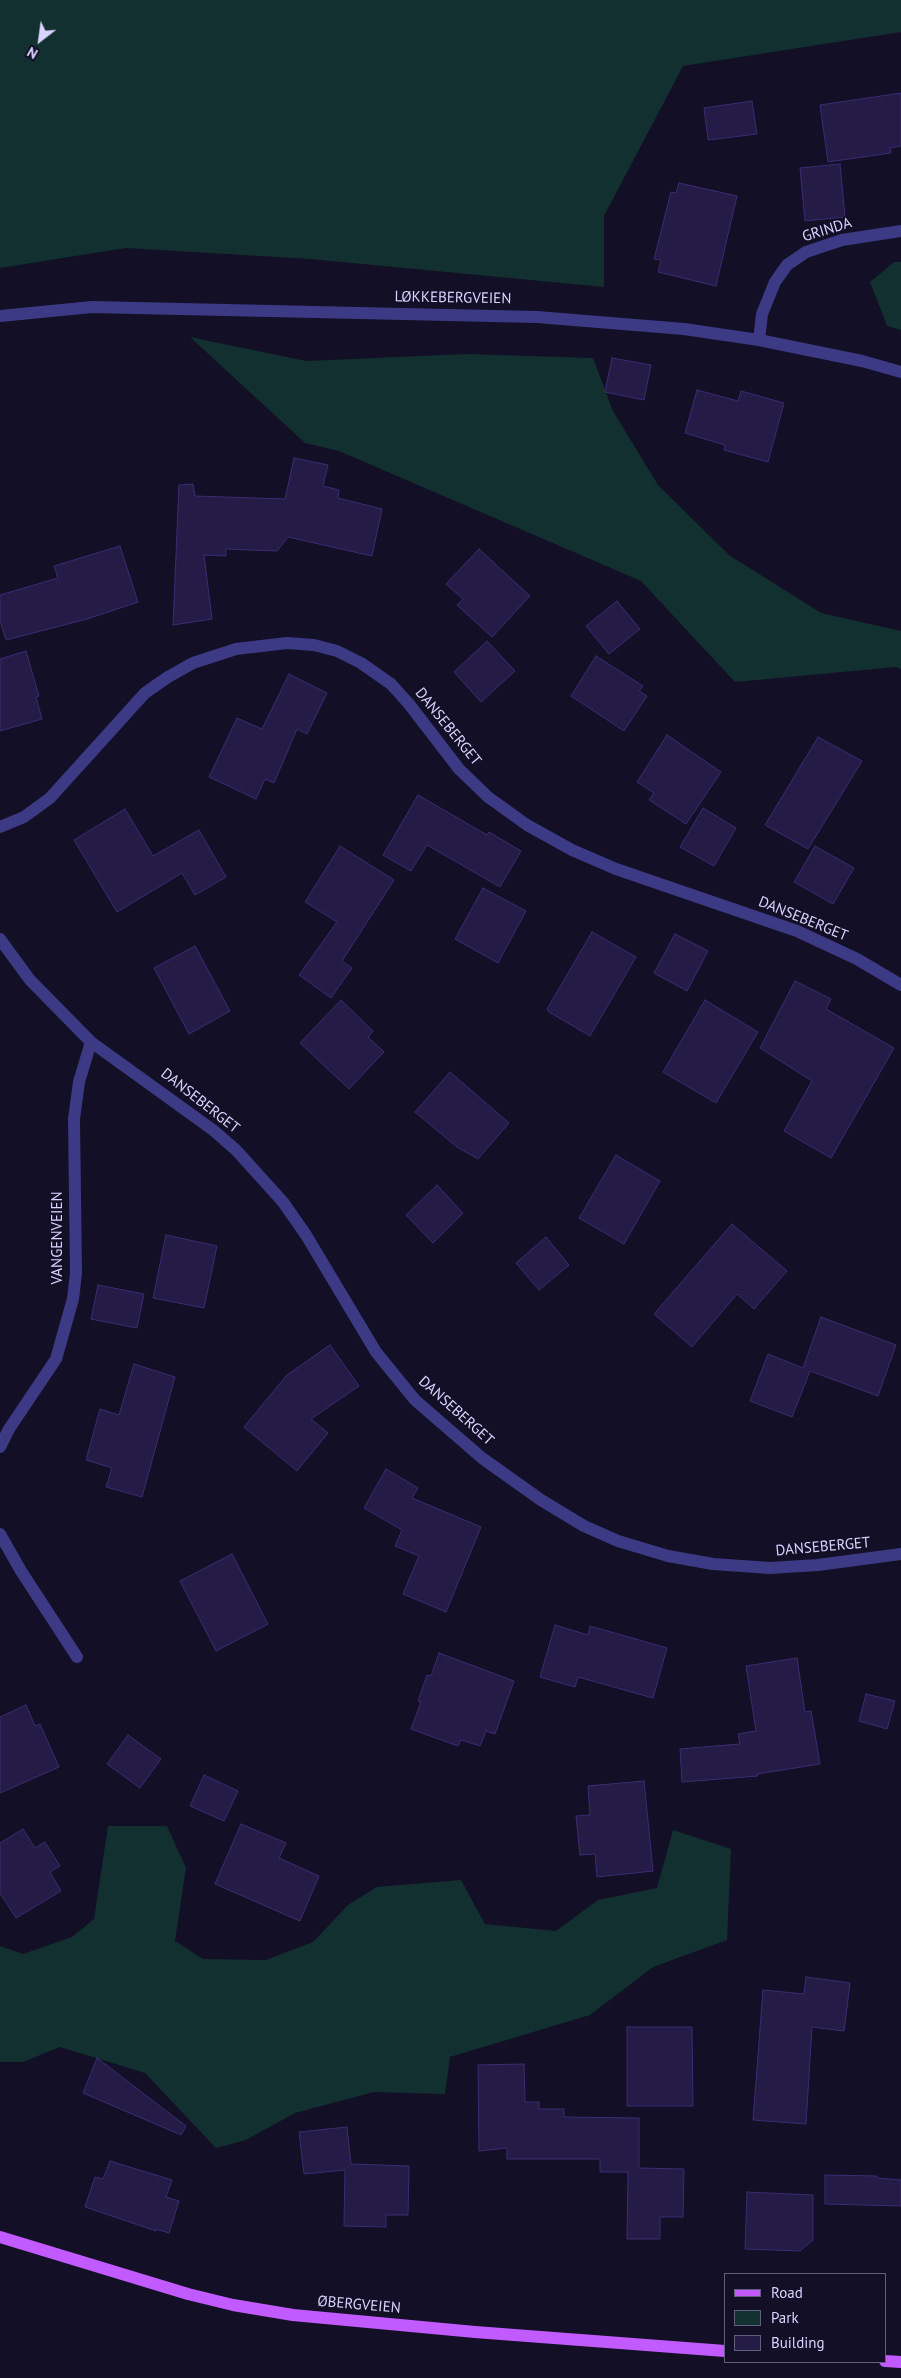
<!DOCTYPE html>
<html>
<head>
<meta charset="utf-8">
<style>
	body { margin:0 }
	#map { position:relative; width:901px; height:2378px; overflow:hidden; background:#130f26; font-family:"PT Sans",sans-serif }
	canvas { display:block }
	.legend { position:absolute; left:724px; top:2273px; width:162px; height:90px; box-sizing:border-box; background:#130f26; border:1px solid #625e7d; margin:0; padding:6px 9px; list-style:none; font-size:15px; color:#d9d4ff }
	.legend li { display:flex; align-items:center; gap:10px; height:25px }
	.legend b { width:25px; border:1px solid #625e7d }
	.north { position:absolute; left:15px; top:15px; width:50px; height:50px; -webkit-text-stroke:4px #130f26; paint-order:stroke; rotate:210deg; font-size:14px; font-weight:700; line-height:20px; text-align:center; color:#d9d4ff }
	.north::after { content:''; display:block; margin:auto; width:18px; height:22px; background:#d9d4ff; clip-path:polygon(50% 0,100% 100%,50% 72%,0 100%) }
</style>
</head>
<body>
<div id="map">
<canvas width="901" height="2378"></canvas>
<ul class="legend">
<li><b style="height:6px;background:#c25bff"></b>Road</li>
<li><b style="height:14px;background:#12302f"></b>Park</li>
<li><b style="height:14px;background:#241b47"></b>Building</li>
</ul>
<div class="north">N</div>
</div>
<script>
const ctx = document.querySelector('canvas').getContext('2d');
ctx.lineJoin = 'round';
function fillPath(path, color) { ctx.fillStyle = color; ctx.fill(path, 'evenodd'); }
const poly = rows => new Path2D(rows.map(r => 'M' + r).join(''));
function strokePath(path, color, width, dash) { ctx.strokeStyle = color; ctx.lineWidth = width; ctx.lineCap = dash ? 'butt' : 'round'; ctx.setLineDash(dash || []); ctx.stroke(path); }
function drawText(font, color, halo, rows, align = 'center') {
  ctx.font = font + ' "PT Sans",sans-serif'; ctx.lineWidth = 4; ctx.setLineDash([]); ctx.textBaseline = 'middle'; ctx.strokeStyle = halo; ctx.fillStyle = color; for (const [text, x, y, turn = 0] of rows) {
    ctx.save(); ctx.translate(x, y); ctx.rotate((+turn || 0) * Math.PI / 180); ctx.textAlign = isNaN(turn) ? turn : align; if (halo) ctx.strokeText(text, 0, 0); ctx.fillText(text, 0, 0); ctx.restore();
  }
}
const green = poly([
	[0,0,901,0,901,32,683,66,604,216,604,287,310,259,126,248,0,268],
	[894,262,901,262,901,330,887,326,870,282],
	[190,337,306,361,466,354,593,358,613,411,658,485,729,555,821,613,901,631,901,669,896,667,735,682,641,581,339,451,305,443],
	[108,1826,167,1826,186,1868,175,1941,203,1959,266,1960,313,1942,348,1905,377,1887,461,1880,485,1924,556,1931,598,1900,657,1888,673,1830,731,1849,727,1940,653,1967,590,2015,450,2057,445,2094,374,2092,295,2113,246,2140,216,2148,145,2073,60,2047,23,2062,0,2062,0,1946,23,1954,72,1937,94,1919]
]);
const building = poly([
	[901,93,901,146,890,148,891,153,828,162,820,105,901,93],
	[752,101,757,134,708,140,704,108,752,101],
	[840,164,845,217,805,221,800,168,840,164],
	[679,183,737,196,716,286,658,272,661,260,654,259,671,192,676,193,679,183],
	[612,358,651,365,644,400,605,392,612,358],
	[697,390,738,401,741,391,784,403,768,462,724,450,725,445,685,433,697,390],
	[294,458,328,465,323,486,339,490,338,498,382,509,372,556,288,537,277,551,226,549,226,556,204,555,212,619,173,625,179,485,193,484,195,496,285,499,294,458],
	[120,546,138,602,87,619,6,640,0,621,0,595,58,578,54,566,120,546],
	[479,549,530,596,492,637,457,605,463,599,446,584,479,549],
	[617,601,640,629,609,654,586,626,617,601],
	[487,641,515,671,481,702,454,672,487,641],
	[26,651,39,696,36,697,42,719,0,731,0,659,26,651],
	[596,656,643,686,639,691,647,696,624,731,571,696,596,656],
	[289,674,327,693,307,734,297,729,274,783,265,779,256,799,209,777,237,718,262,729,289,674],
	[667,735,721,772,686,824,649,800,654,793,637,782,667,735],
	[818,737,862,761,808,849,765,825,818,737],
	[418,795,487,835,489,832,521,851,500,887,427,845,411,871,383,855,418,795],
	[703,808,736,828,714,866,680,847,703,808],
	[125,809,153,856,199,830,226,877,195,895,182,873,117,912,74,840,125,809],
	[340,846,394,880,342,961,352,968,331,998,299,975,337,922,305,902,340,846],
	[815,846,854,868,833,904,794,882,815,846],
	[483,888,526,911,498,963,455,939,483,888],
	[592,932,636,957,590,1036,549,1012,547,1009,592,932],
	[675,934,708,951,687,991,654,973,675,934],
	[195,946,230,1011,189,1034,154,968,195,946],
	[795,981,831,999,826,1009,894,1048,831,1158,784,1131,812,1081,760,1048,795,981],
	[341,1000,373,1031,368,1037,384,1052,349,1089,300,1043,341,1000],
	[705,1000,758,1032,716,1103,663,1072,705,1000],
	[450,1072,509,1123,478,1159,457,1147,415,1112,450,1072],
	[616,1155,660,1181,624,1244,579,1218,616,1155],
	[437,1185,463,1213,433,1243,406,1215,437,1185],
	[732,1224,787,1271,754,1309,737,1294,692,1347,654,1314,732,1224],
	[166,1235,217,1246,204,1308,153,1298,166,1235],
	[546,1237,569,1265,539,1290,516,1263,546,1237],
	[98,1285,144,1294,137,1328,91,1319,98,1285],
	[821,1317,896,1345,878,1396,810,1371,792,1417,750,1401,768,1354,803,1368,821,1317],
	[330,1345,359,1386,311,1419,328,1433,297,1471,244,1427,287,1375,330,1345],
	[134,1364,175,1377,142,1497,106,1487,112,1468,86,1460,100,1409,119,1415,134,1364],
	[386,1469,418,1488,412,1498,481,1527,446,1612,403,1594,419,1556,395,1546,402,1530,364,1508,386,1469],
	[232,1554,268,1624,216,1651,180,1581,232,1554],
	[555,1625,588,1635,590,1626,667,1648,653,1698,578,1677,575,1687,540,1677,555,1625],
	[439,1653,514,1681,495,1734,486,1731,480,1746,461,1740,458,1746,411,1729,421,1702,418,1701,427,1675,431,1676,439,1653],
	[797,1658,805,1712,811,1711,820,1764,757,1774,758,1776,682,1782,680,1749,740,1744,738,1734,756,1731,746,1666,797,1658],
	[866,1694,895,1701,887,1729,859,1721,866,1694],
	[26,1705,35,1726,40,1724,59,1767,0,1793,0,1717,26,1705],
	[128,1735,161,1759,140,1788,107,1764,128,1735],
	[204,1775,238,1791,224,1821,190,1806,204,1775],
	[644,1781,653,1871,597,1877,595,1854,580,1855,576,1816,590,1815,588,1786,644,1781],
	[241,1824,286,1843,279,1858,319,1876,300,1921,215,1884,241,1824],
	[23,1829,35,1848,45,1842,60,1866,50,1872,61,1891,16,1918,0,1893,0,1843,23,1829],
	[806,1977,850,1983,844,2031,812,2027,806,2124,753,2120,763,1990,804,1994,806,1977],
	[627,2027,692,2027,693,2106,627,2106,627,2027],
	[97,2058,186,2126,181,2135,83,2093,97,2058],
	[524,2064,525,2102,539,2102,539,2109,564,2109,564,2117,639,2118,639,2168,684,2169,683,2217,660,2217,660,2239,627,2239,628,2172,600,2172,600,2159,507,2159,507,2148,479,2151,478,2065,524,2064],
	[347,2127,351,2164,409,2166,408,2215,386,2215,386,2227,344,2226,345,2170,304,2174,299,2132,347,2127],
	[110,2161,172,2180,166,2197,179,2201,169,2233,156,2229,156,2231,85,2207,95,2177,103,2179,110,2161],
	[825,2175,877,2176,877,2178,901,2180,901,2206,825,2204,825,2175],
	[747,2192,813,2195,813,2240,800,2251,745,2249,747,2192]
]);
const minor = poly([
	[0,316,92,307,537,317,684,329,759,340,862,361,901,372],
	[759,340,762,314,775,282,787,265,806,252,842,240,901,231],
	[0,827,24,817,50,798,145,693,168,677,193,663,236,649,287,643,314,645,337,651,361,663,391,684,409,704,459,769,488,797,527,825,572,850,616,869,797,931,857,959,901,985],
	[0,939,30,980,91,1042,213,1130,236,1150,283,1202,306,1235,376,1352,415,1400,482,1458,541,1500,584,1526,618,1541,668,1556,713,1564,770,1568,818,1565,901,1554],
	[0,1447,9,1429,56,1359,73,1299,76,1273,74,1119,79,1082,91,1042],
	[0,1534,21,1571,77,1657]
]);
const primary = poly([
	[0,2237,188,2294,233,2305,293,2315,475,2332,725,2351],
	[885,2361,901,2362]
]);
const streetNames = [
	["GRINDA",827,230,-17],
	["LØKKEBERGVEIEN",453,298,1],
	["DANSEBERGET",448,727,51],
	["DANSEBERGET",803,919,22],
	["DANSEBERGET",200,1101,38],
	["VANGENVEIEN",58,1238,-90],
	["DANSEBERGET",456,1411,42],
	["DANSEBERGET",823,1547,-5],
	["ØBERGVEIEN",359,2305,5]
];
fillPath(green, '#12302f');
fillPath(building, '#241b47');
strokePath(building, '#3b2d73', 1);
strokePath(minor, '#3d3a85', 12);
strokePath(primary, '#c25bff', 12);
drawText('15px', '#d9d4ff', '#130f26', streetNames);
</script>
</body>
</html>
